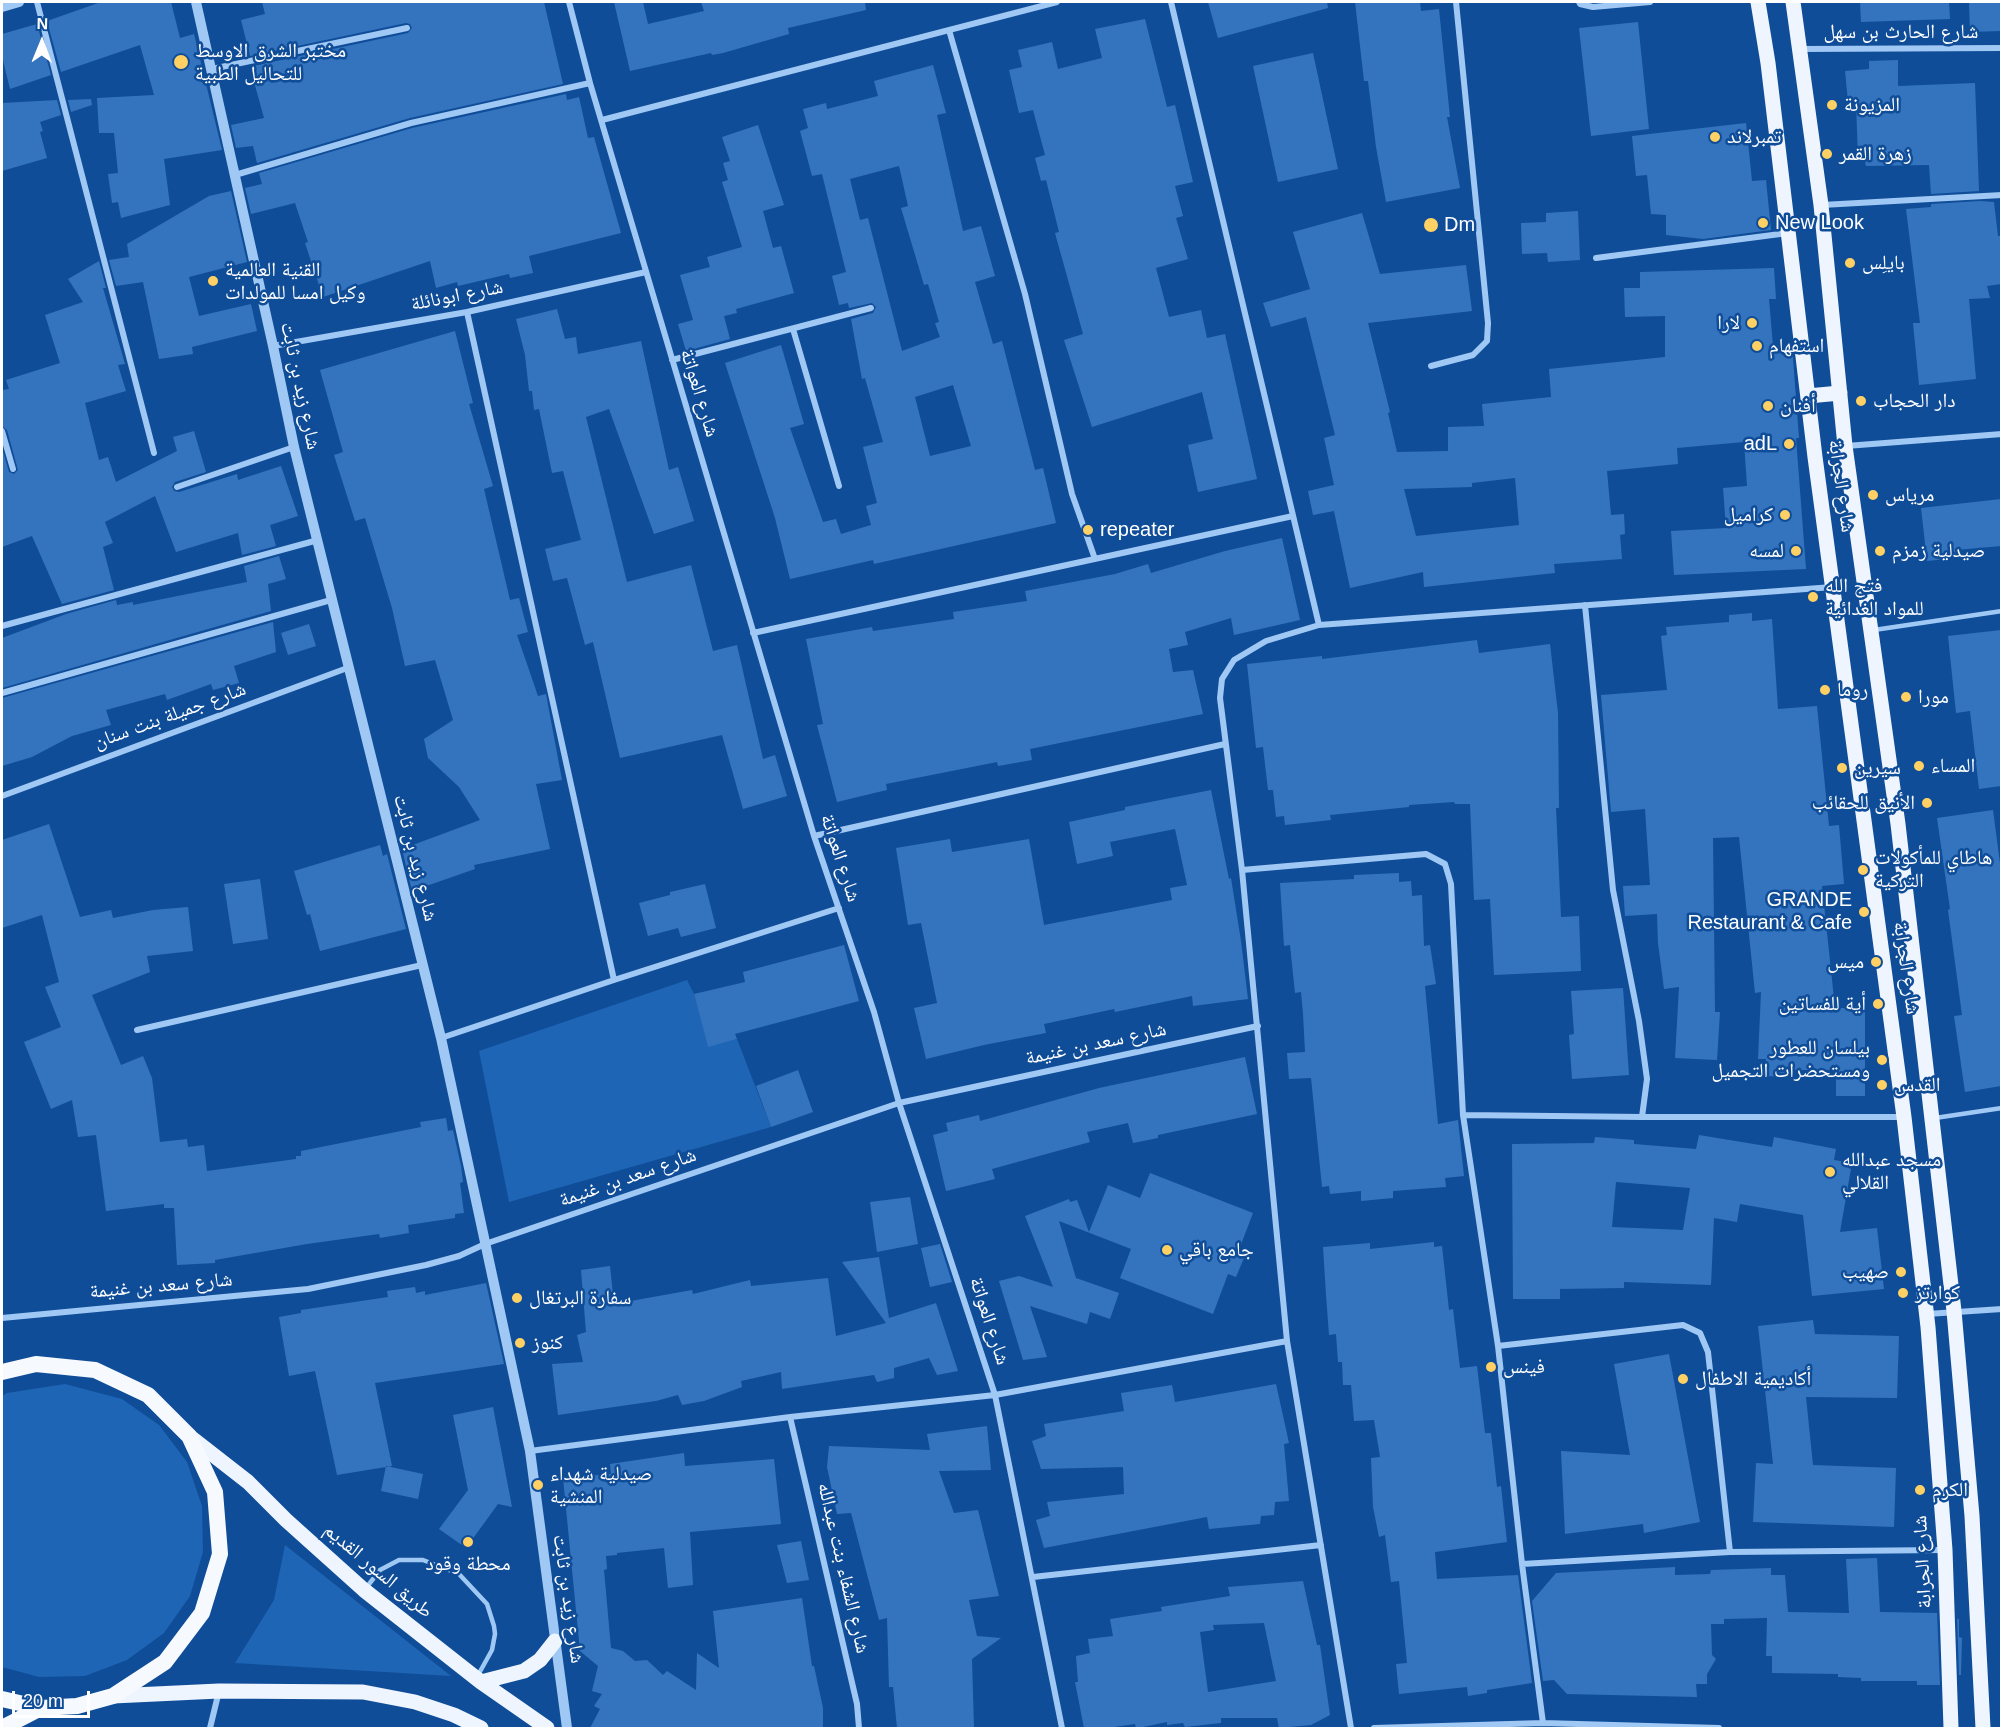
<!DOCTYPE html>
<html>
<head>
<meta charset="utf-8">
<style>
	body { margin:0 }
	#map { position:relative; width:2003px; height:1730px; overflow:hidden; background:#104d98; font-family:Helvetica,sans-serif }
	canvas { display:block }
	.frame { position:absolute; inset:0; border:3px solid #fff; pointer-events:none }
	.north { position:absolute; left:12px; top:12px; width:60px; height:60px; -webkit-text-stroke:4px #104d98; paint-order:stroke; rotate:1deg; font-size:16px; font-weight:700; line-height:24px; text-align:center; color:#fff }
	.north::after { content:''; display:block; margin:auto; width:21px; height:27px; background:#fff; clip-path:polygon(50% 0,100% 100%,50% 72%,0 100%) }
	.scale { position:absolute; left:12px; top:1691px; width:78px; height:27px; box-sizing:border-box; border:3px solid #fff; border-top:0; padding-left:8px; font-size:18px; line-height:21px; white-space:nowrap; color:#fff; -webkit-text-stroke:4px #104d98; paint-order:stroke }
</style>
</head>
<body>
<div id="map">
<canvas width="2003" height="1730"></canvas>
<div class="frame"></div>
<div class="north">N</div>
<div class="scale">20 m</div>
</div>
<script>
const ctx = document.querySelector('canvas').getContext('2d');
ctx.lineJoin = 'round';
function fillPath(path, color) { ctx.fillStyle = color; ctx.fill(path, 'evenodd'); }
const poly = rows => new Path2D(rows.map(r => 'M' + r).join(''));
function strokePath(path, color, width, dash) { ctx.strokeStyle = color; ctx.lineWidth = width; ctx.lineCap = dash ? 'butt' : 'round'; ctx.setLineDash(dash || []); ctx.stroke(path); }
function drawText(font, color, halo, rows, align = 'center') {
  ctx.font = font + ' Helvetica,"Noto Naskh Arabic",sans-serif'; ctx.lineWidth = 5; ctx.setLineDash([]); ctx.textBaseline = 'middle'; ctx.strokeStyle = halo; ctx.fillStyle = color; for (const [text, x, y, turn = 0] of rows) {
    ctx.save(); ctx.translate(x, y); ctx.rotate((+turn || 0) * Math.PI / 180); ctx.textAlign = isNaN(turn) ? turn : align; if (halo) ctx.strokeText(text, 0, 0); ctx.fillText(text, 0, 0); ctx.restore();
  }
}
const green = poly([
	[687,980,694,994,708,1046,737,1039,771,1127,509,1202,479,1051],
	[65,1384,122,1399,159,1425,187,1462,202,1506,203,1552,190,1596,164,1633,127,1660,85,1676,39,1677,2,1667,2,1396,7,1393],
	[285,1545,451,1676,235,1663,274,1600]
]);
const building = poly([
	[101,2,171,2,180,38,194,34,222,150,164,159,170,205,121,218,118,202,112,203,108,174,118,173,114,133,99,133,97,98,154,95,140,45,61,72,47,21],
	[262,2,544,2,563,84,410,118,257,163,253,146,236,148,231,125,264,118,251,71,254,70,253,66,408,33,412,28,410,24,406,23,250,56,241,20,265,14],
	[614,2,643,2,648,24,704,11,701,2,865,2,866,10,788,28,789,34,723,53,712,55,711,53,630,71],
	[1208,2,1327,2,1328,8,1218,38],
	[1355,2,1420,2,1421,11,1439,9,1450,117,1447,117,1460,188,1386,202,1376,147,1368,81,1364,81],
	[1860,2,1949,2,1950,19,1861,22],
	[1969,2,2001,2,2001,31,1970,32],
	[1145,19,1167,107,1175,105,1193,182,1175,186,1183,216,1176,218,1188,259,1156,268,1169,317,1201,310,1207,338,1225,334,1257,479,1198,492,1188,445,1213,439,1202,392,1092,427,1064,340,1083,334,1055,233,1059,232,1046,180,1041,181,1035,158,1045,155,1033,110,1019,113,1009,70,1022,67,1018,50,1052,42,1058,69,1102,58,1095,29],
	[1638,22,1649,129,1591,136,1579,28],
	[37,24,51,75,10,89,2,56,2,34],
	[1313,53,1338,169,1278,182,1253,66],
	[1898,60,1898,86,1975,83,1979,191,1931,194,1929,165,1866,166,1864,158,1858,159,1856,103,1848,102,1845,71,1869,69,1869,61],
	[933,65,946,113,937,115,963,231,981,226,995,276,975,282,993,344,1002,341,1035,470,1043,468,1056,523,874,564,873,560,790,579,775,518,725,363,781,345,804,424,790,428,823,522,836,519,841,534,871,525,866,506,877,503,863,447,883,442,865,378,862,379,851,319,873,313,876,307,872,303,849,308,848,303,839,305,832,276,846,272,822,174,812,176,800,131,808,128,803,109,826,103,827,109,878,96,874,81],
	[899,166,908,206,901,208,924,285,928,284,939,322,935,323,940,337,902,351,868,218,860,220,850,179],
	[953,385,971,446,930,456,915,397],
	[566,94,567,100,579,97,588,138,594,137,621,233,529,256,533,273,510,278,509,274,458,286,457,282,436,288,430,261,323,297,305,243,308,242,295,203,251,214,245,188,262,184,259,173,412,128],
	[91,99,92,105,71,112,68,100],
	[57,100,61,115,40,122,43,131,40,132,47,158,2,171,2,103],
	[1746,123,1752,181,1766,180,1771,230,1703,239,1666,235,1666,215,1651,214,1647,175,1636,176,1632,136],
	[758,125,784,205,763,211,773,248,781,246,794,293,736,309,737,313,724,316,730,339,686,351,678,324,693,320,680,275,710,267,707,257,742,247,722,182,728,180,723,163,730,161,722,137],
	[231,191,247,262,189,277,199,316,251,304,257,331,192,347,193,354,159,359,143,282,116,286,109,260,129,257,127,244,209,196],
	[1980,201,1994,202,1998,236,2001,236,2001,284,1987,286,1990,298,1969,299,1976,379,1919,385,1913,323,1920,323,1906,209,1931,207,1931,204],
	[1578,211,1580,260,1548,262,1547,253,1522,254,1521,223,1546,222,1546,213],
	[1362,213,1380,274,1466,265,1472,311,1368,323,1390,412,1388,413,1397,452,1448,451,1448,427,1484,426,1482,404,1551,397,1549,369,1665,357,1665,316,1625,317,1624,288,1640,288,1640,272,1774,268,1776,299,1769,299,1773,346,1792,345,1799,438,1796,438,1806,569,1674,575,1671,531,1726,528,1723,488,1747,486,1744,442,1677,448,1678,464,1607,471,1611,515,1624,514,1625,534,1620,535,1622,559,1554,564,1555,573,1424,587,1423,572,1350,588,1334,511,1313,515,1308,491,1334,485,1324,438,1335,435,1306,317,1271,327,1263,303,1310,289,1293,232],
	[1515,478,1519,525,1416,536,1404,489,1472,487,1472,483],
	[99,261,106,288,103,288,125,364,118,365,126,391,85,403,99,460,108,457,116,482,177,451,173,437,194,431,206,472,175,482,172,487,174,491,179,492,237,474,238,480,281,466,298,516,270,525,276,546,242,555,238,533,176,552,155,496,105,522,113,543,103,547,114,590,62,604,32,536,2,547,2,448,9,472,14,474,18,470,7,430,2,426,2,390,9,389,6,380,60,363,45,315,83,302,68,279],
	[557,309,565,339,576,337,578,354,641,341,669,470,678,467,694,521,654,534,609,409,586,417,627,582,691,565,713,651,737,645,763,759,775,755,787,796,743,809,722,735,620,758,593,642,585,645,567,578,553,581,545,549,581,540,563,471,552,473,539,409,534,410,532,391,529,391,525,355,516,319],
	[455,331,473,403,469,404,493,486,484,489,510,600,519,598,528,632,517,635,538,696,546,694,562,780,536,784,550,849,474,865,475,869,412,891,402,849,480,820,459,787,428,758,424,739,453,720,435,660,405,666,392,608,365,518,355,521,334,455,343,452,320,370],
	[2001,499,2001,546,1956,550,1957,558,1927,561,1921,508],
	[1282,538,1300,620,1234,635,1231,618,1185,632,1188,645,1169,649,1173,672,1193,670,1203,714,1030,749,1032,760,998,766,997,762,886,784,887,790,837,802,817,725,823,724,806,639,872,627,873,631,954,619,953,612,1027,601,1025,591,1115,574,1148,564,1151,573,1225,551],
	[279,556,286,579,268,584,271,611,2,688,2,638,66,614,116,600,117,605,133,602,133,605,247,582,244,566],
	[1752,613,1752,621,1772,619,1778,709,1817,706,1829,826,1839,825,1844,884,1822,886,1835,1008,1865,1008,1865,1096,1836,1096,1836,1070,1791,1070,1791,1077,1765,1076,1766,1059,1758,1059,1761,992,1755,993,1739,837,1713,838,1715,1012,1720,1012,1717,1060,1675,1058,1679,987,1664,989,1658,943,1657,914,1625,916,1623,886,1650,885,1645,809,1611,812,1601,695,1667,690,1661,636,1667,635,1666,627,1729,622,1729,615],
	[273,622,276,652,234,666,239,683,213,690,211,684,167,700,165,694,106,710,111,725,72,736,32,757,2,766,2,698],
	[309,624,316,646,288,655,281,633],
	[2001,630,2001,786,1979,789,1970,711,1956,713,1948,636],
	[1477,640,1479,653,1550,644,1558,713,1559,808,1556,808,1561,917,1579,916,1581,971,1494,975,1490,899,1474,900,1470,804,1455,804,1454,802,1409,805,1409,807,1330,815,1331,820,1285,825,1284,816,1276,817,1273,790,1268,790,1263,747,1256,748,1247,664,1322,656,1322,659],
	[1211,790,1229,879,1231,878,1241,941,1248,999,1193,1006,1192,996,1115,1012,1114,1009,1044,1024,1046,1033,984,1045,926,1059,914,1008,937,1003,921,923,908,925,896,848,950,839,952,852,1029,839,1044,925,1172,900,1170,888,1187,885,1175,829,1110,842,1113,856,1077,864,1069,822,1125,810,1125,807],
	[1993,810,2001,871,2001,1086,1965,1092,1954,1016,1962,1015,1948,910,1950,909,1937,818],
	[49,824,80,917,111,910,113,918,153,910,188,907,193,951,147,956,150,972,92,995,121,1065,143,1056,152,1078,160,1142,187,1139,188,1147,204,1145,207,1171,296,1159,296,1156,301,1156,301,1151,421,1127,420,1122,446,1118,448,1131,453,1130,461,1166,463,1182,460,1183,464,1213,455,1214,455,1218,408,1225,409,1233,380,1238,379,1234,307,1244,215,1260,215,1263,177,1265,174,1208,164,1208,164,1204,106,1211,96,1135,78,1137,72,1100,51,1109,24,1042,61,1027,45,987,59,982,42,915,2,928,2,840],
	[380,845,383,856,387,854,406,929,320,951,310,914,307,915,294,871],
	[1399,873,1399,882,1411,881,1412,896,1422,895,1424,946,1430,945,1436,984,1425,986,1438,1124,1458,1120,1464,1176,1445,1178,1446,1187,1393,1191,1393,1198,1361,1201,1361,1191,1330,1194,1329,1186,1322,1187,1311,1078,1289,1079,1287,1053,1305,1052,1303,1014,1301,992,1295,993,1290,945,1284,946,1280,883,1354,879,1354,875],
	[260,879,268,939,233,944,224,884],
	[705,884,716,928,681,937,678,928,648,936,639,903,670,895,670,892],
	[844,945,859,1001,735,1034,737,1039,708,1047,694,994,745,982,743,972],
	[1623,988,1629,1075,1572,1079,1569,1035,1574,1034,1571,991],
	[1245,1057,1257,1114,1158,1135,1158,1138,1133,1143,1128,1123,1087,1132,1090,1142,992,1169,995,1179,946,1191,933,1135,948,1131,946,1123,979,1115,980,1121,1099,1088],
	[798,1070,813,1112,771,1127,756,1086],
	[1699,1135,1772,1147,1774,1137,1836,1149,1834,1160,1852,1163,1840,1232,1877,1228,1884,1289,1812,1296,1803,1215,1740,1204,1737,1222,1714,1218,1711,1285,1624,1282,1624,1288,1560,1289,1560,1299,1513,1299,1512,1144,1594,1143,1595,1137,1634,1140,1634,1144,1696,1149],
	[1616,1182,1690,1188,1683,1230,1612,1227],
	[1150,1173,1253,1213,1237,1255,1244,1258,1236,1277,1228,1274,1213,1314,1120,1278,1131,1249,1059,1221,1076,1278,1119,1293,1110,1319,1090,1312,1087,1324,1030,1306,1047,1357,1023,1360,999,1281,1019,1276,1053,1287,1025,1216,1069,1199,1070,1202,1077,1200,1089,1232,1108,1185,1140,1198],
	[910,1197,918,1244,877,1252,870,1202],
	[1434,1242,1434,1247,1442,1246,1449,1310,1453,1309,1460,1368,1477,1366,1485,1433,1491,1433,1497,1487,1501,1486,1507,1542,1435,1552,1437,1579,1518,1575,1532,1683,1487,1690,1487,1693,1468,1696,1467,1687,1399,1694,1396,1664,1407,1663,1399,1581,1391,1582,1385,1535,1379,1537,1373,1507,1371,1458,1380,1457,1374,1420,1354,1421,1351,1385,1343,1385,1342,1362,1338,1362,1336,1334,1329,1335,1326,1295,1323,1247,1370,1243,1370,1249],
	[940,1244,952,1282,930,1287,921,1248],
	[879,1257,889,1318,936,1303,958,1371,937,1375,929,1358,894,1368,894,1378,877,1382,874,1375,782,1389,781,1372,741,1381,742,1387,704,1401,682,1405,678,1395,656,1401,558,1415,552,1364,583,1362,577,1335,586,1332,581,1270,610,1266,614,1304,692,1290,693,1294,750,1280,751,1286,828,1278,836,1336,886,1323,842,1262],
	[486,1283,504,1364,375,1383,392,1466,337,1475,315,1371,289,1376,279,1317,301,1313,301,1310,388,1297,387,1291,415,1287,416,1293,425,1291,425,1295],
	[1813,1320,1815,1334,1899,1336,1897,1398,1806,1397,1813,1465,1896,1468,1894,1527,1753,1522,1756,1463,1773,1464,1758,1326],
	[1669,1354,1700,1522,1644,1533,1643,1524,1565,1534,1561,1451,1630,1455,1614,1364],
	[1276,1384,1289,1443,1284,1444,1289,1501,1275,1502,1274,1515,1261,1516,1260,1524,1209,1529,1207,1517,1044,1548,1036,1520,1050,1516,1047,1502,1124,1494,1123,1467,1041,1469,1032,1441,1046,1436,1044,1424,1124,1411,1121,1393,1172,1385,1175,1402],
	[493,1407,512,1507,498,1504,466,1548,439,1529,468,1490,453,1415],
	[987,1426,991,1470,939,1471,954,1513,978,1510,999,1596,969,1600,977,1636,1001,1638,972,1659,974,1728,897,1728,893,1687,889,1687,887,1618,879,1620,851,1513,837,1514,827,1467,829,1446,930,1450,927,1434],
	[684,1453,685,1466,774,1459,781,1524,690,1532,693,1585,668,1588,664,1548,617,1553,617,1555,606,1556,607,1569,604,1570,611,1648,623,1651,635,1661,647,1660,663,1675,667,1671,696,1690,697,1653,719,1668,713,1611,802,1598,812,1666,814,1666,823,1708,823,1728,590,1728,600,1709,594,1706,602,1694,592,1691,598,1666,580,1651,563,1478,611,1474,610,1464],
	[386,1466,423,1474,418,1499,381,1491],
	[801,1541,809,1580,787,1583,777,1545],
	[1877,1558,1880,1612,1937,1613,1940,1685,1917,1685,1917,1681,1861,1681,1861,1678,1838,1677,1838,1674,1772,1673,1772,1656,1766,1656,1767,1618,1724,1619,1724,1624,1711,1624,1712,1655,1716,1659,1707,1674,1707,1684,1696,1684,1697,1697,1567,1694,1554,1680,1543,1681,1532,1601,1556,1573,1675,1567,1675,1575,1710,1574,1711,1570,1771,1568,1771,1575,1785,1575,1788,1612,1849,1613,1846,1559],
	[1303,1581,1317,1645,1320,1645,1330,1715,1311,1725,1279,1728,1277,1718,1221,1718,1221,1723,1185,1727,1183,1723,1167,1725,1167,1722,1138,1728,1136,1728,1135,1724,1107,1728,1084,1728,1075,1682,1078,1682,1076,1656,1090,1653,1088,1639,1113,1636,1110,1619,1162,1611,1161,1607,1230,1596,1228,1587],
	[1264,1623,1276,1681,1208,1692,1200,1632,1214,1630,1213,1625],
	[1957,1613,1957,1619,1959,1619,1959,1637,1962,1638,1961,1675,1959,1675]
]);
const service = poly([
	[1874,630,2002,611],
	[1935,1118,2002,1108],
	[366,1588,380,1570,399,1560,423,1560,459,1574,487,1604,494,1626,495,1634,492,1650,477,1677]
]);
const minor = poly([
	[37,2,154,453],
	[569,2,590,83,814,836,874,1012,899,1103,995,1395,1062,1728],
	[1171,2,1319,625],
	[1579,2,1580,4,1593,7,1650,2],
	[949,30,1025,294,1072,494,1095,559],
	[1800,49,2002,48],
	[212,69,407,28],
	[602,120,1057,2],
	[235,175,411,123,590,83],
	[1822,205,2002,195],
	[1596,258,1788,233],
	[467,312,614,980],
	[793,329,839,486],
	[273,346,467,312,646,272],
	[672,360,871,308],
	[1431,366,1473,355,1487,341,1488,323,1456,2],
	[2,431,13,469],
	[1846,446,2002,434],
	[177,487,294,447],
	[1585,605,1613,890,1639,1021,1647,1079,1642,1117],
	[2,626,318,540],
	[753,633,1293,516],
	[2,693,331,600],
	[2,796,350,667],
	[814,836,1225,744],
	[1242,870,1426,854,1445,864,1451,884,1463,1115,1498,1346,1522,1564,1543,1723],
	[137,1030,422,965],
	[441,1038,614,980,839,908],
	[1463,1115,1642,1117,1904,1117],
	[1927,1314,2002,1309],
	[2,1318,308,1289,426,1265,459,1256,485,1244,899,1103,1258,1026],
	[1498,1346,1683,1325,1700,1333,1708,1352,1730,1552],
	[790,1417,857,1704,859,1728],
	[530,1451,790,1417,995,1395,1287,1341],
	[1522,1564,1730,1552,1944,1550],
	[1033,1577,1321,1545],
	[210,1728,219,1691],
	[1351,1728,1287,1341,1242,870,1220,698,1222,679,1234,660,1266,641,1319,625,1833,587],
	[1374,1728,1543,1723,1719,1728]
]);
const tertiary = poly([
	[196,2,273,346,294,447,441,1038,530,1451,567,1728],
	[2,7,19,2]
]);
const primary = poly([
	[1758,2,1768,63,1815,457,1904,1117,1928,1327,1945,1550,1951,1728],
	[1793,2,1821,205,1845,446,1898,824,1954,1311,1972,1516,1983,1728],
	[1808,396,1840,393],
	[189,1436,248,1482,286,1520,364,1590,481,1682,547,1728],
	[481,1682,524,1671,540,1660,555,1641],
	[113,1696,219,1691,363,1692,415,1702,454,1715,481,1728]
]);
const trunk = poly([
	[2,1372,36,1364,95,1370,148,1395,189,1436,215,1492,220,1554,202,1613,165,1662,113,1696,77,1706,41,1708,2,1699],
	[2,1728,41,1708]
]);
const markers = [
	[181,62,8,"#ffd064"],
	[1832,105,6,"#ffd064"],
	[1715,137,6,"#ffd064"],
	[1827,154,6,"#ffd064"],
	[1763,223,6,"#ffd064"],
	[1431,225,8,"#ffd064"],
	[1850,263,6,"#ffd064"],
	[213,281,6,"#ffd064"],
	[1752,323,6,"#ffd064"],
	[1757,346,6,"#ffd064"],
	[1861,401,6,"#ffd064"],
	[1768,406,6,"#ffd064"],
	[1789,444,6,"#ffd064"],
	[1873,495,6,"#ffd064"],
	[1785,515,6,"#ffd064"],
	[1088,530,6,"#ffd064"],
	[1796,551,6,"#ffd064"],
	[1880,551,6,"#ffd064"],
	[1813,597,6,"#ffd064"],
	[1825,690,6,"#ffd064"],
	[1906,697,6,"#ffd064"],
	[1919,766,6,"#ffd064"],
	[1842,768,6,"#ffd064"],
	[1927,803,6,"#ffd064"],
	[1863,870,6,"#ffd064"],
	[1864,912,6,"#ffd064"],
	[1876,962,6,"#ffd064"],
	[1878,1004,6,"#ffd064"],
	[1882,1060,6,"#ffd064"],
	[1882,1085,6,"#ffd064"],
	[1830,1172,6,"#ffd064"],
	[1167,1250,6,"#ffd064"],
	[1901,1272,6,"#ffd064"],
	[1903,1293,6,"#ffd064"],
	[517,1298,6,"#ffd064"],
	[520,1343,6,"#ffd064"],
	[1491,1367,6,"#ffd064"],
	[1683,1379,6,"#ffd064"],
	[538,1485,6,"#ffd064"],
	[1920,1490,6,"#ffd064"],
	[468,1542,6,"#ffd064"]
];
const streetNames = [
	["شارع الحارث بن سهل",1901,32],
	["شارع ابونائلة",457,296,-11],
	["شارع زيد بن ثابت",300,386,78],
	["شارع العواتة",699,393,73],
	["شارع الجرابة",1841,486,82],
	["شارع جميلة بنت سنان",170,716,-20],
	["شارع زيد بن ثابت",415,858,76],
	["شارع العواتة",840,858,72],
	["شارع الجرابة",1906,968,82],
	["شارع سعد بن غنيمة",1096,1044,-12],
	["شارع سعد بن غنيمة",628,1178,-19],
	["شارع سعد بن غنيمة",161,1286,-5],
	["شارع العواتة",989,1321,72],
	["شارع الجرابة",1923,1562,-93],
	["شارع الشفاء بنت عبدالله",843,1568,77],
	["طريق السور القديم",378,1571,40],
	["شارع زيد بن ثابت",568,1599,82]
];
const poiNames = [
	["مختبر الشرق الاوسط",195,51],
	["للتحاليل الطبية",195,74],
	["المزيونة",1844,105],
	["تمبرلاند",1727,137],
	["زهرة القمر",1839,154],
	["New Look",1775,223],
	["Dm",1444,225],
	["بايلِس",1862,263],
	["القنية العالمية",225,270],
	["وكيل امسا للمولدات",225,293],
	["لارا",1740,323,"right"],
	["استفهام",1769,346],
	["دار الحجاب",1873,401],
	["أفنان",1780,406],
	["adL",1777,444,"right"],
	["مرياس",1885,495],
	["كراميل",1773,515,"right"],
	["repeater",1100,530],
	["لمسه",1784,551,"right"],
	["صيدلية زمزم",1892,551],
	["فتح الله",1825,586],
	["للمواد الغدائية",1825,609],
	["روما",1837,690],
	["مورا",1918,697],
	["المساء",1931,766],
	["سيرين",1854,768],
	["الأنيق للحقائب",1915,803,"right"],
	["هاطاي للمأكولات",1875,858],
	["التركية",1875,881],
	["GRANDE",1852,900,"right"],
	["Restaurant & Cafe",1852,923,"right"],
	["ميس",1864,962,"right"],
	["أية للفساتين",1866,1004,"right"],
	["بيلسان للعطور",1870,1048,"right"],
	["ومستحضرات التجميل",1870,1071,"right"],
	["القدس",1894,1085],
	["مسجد عبدالله",1842,1160],
	["القلالي",1842,1183],
	["جامع باقي",1179,1250],
	["صهيب",1889,1272,"right"],
	["كوارتز",1915,1293],
	["سفارة البرتغال",529,1298],
	["كنوز",532,1343],
	["فينس",1503,1367],
	["أكاديمية الاطفال",1695,1379],
	["صيدلية شهداء",550,1474],
	["المنشية",550,1497],
	["الكرم",1932,1490],
	["محطة وقود",468,1564,"center"]
];
fillPath(green, '#1e65b5');
fillPath(building, '#3474be');
strokePath(service, '#a0c8f4', 4.5);
strokePath(minor, '#a0c8f4', 6);
strokePath(tertiary, '#a0c8f4', 10);
strokePath(primary, '#eef5ff', 15);
strokePath(trunk, '#f6faff', 16);
for (const [x, y, r, color] of markers) { const dot = new Path2D(); dot.arc(x, y, r, 0, 2 * Math.PI); ctx.fillStyle = color; ctx.fill(dot); strokePath(dot, '#104d98', 2); }
drawText('20px', '#fff', '#104d98', streetNames);
drawText('20px', '#fff', '#104d98', poiNames, 'left');
</script>
</body>
</html>
